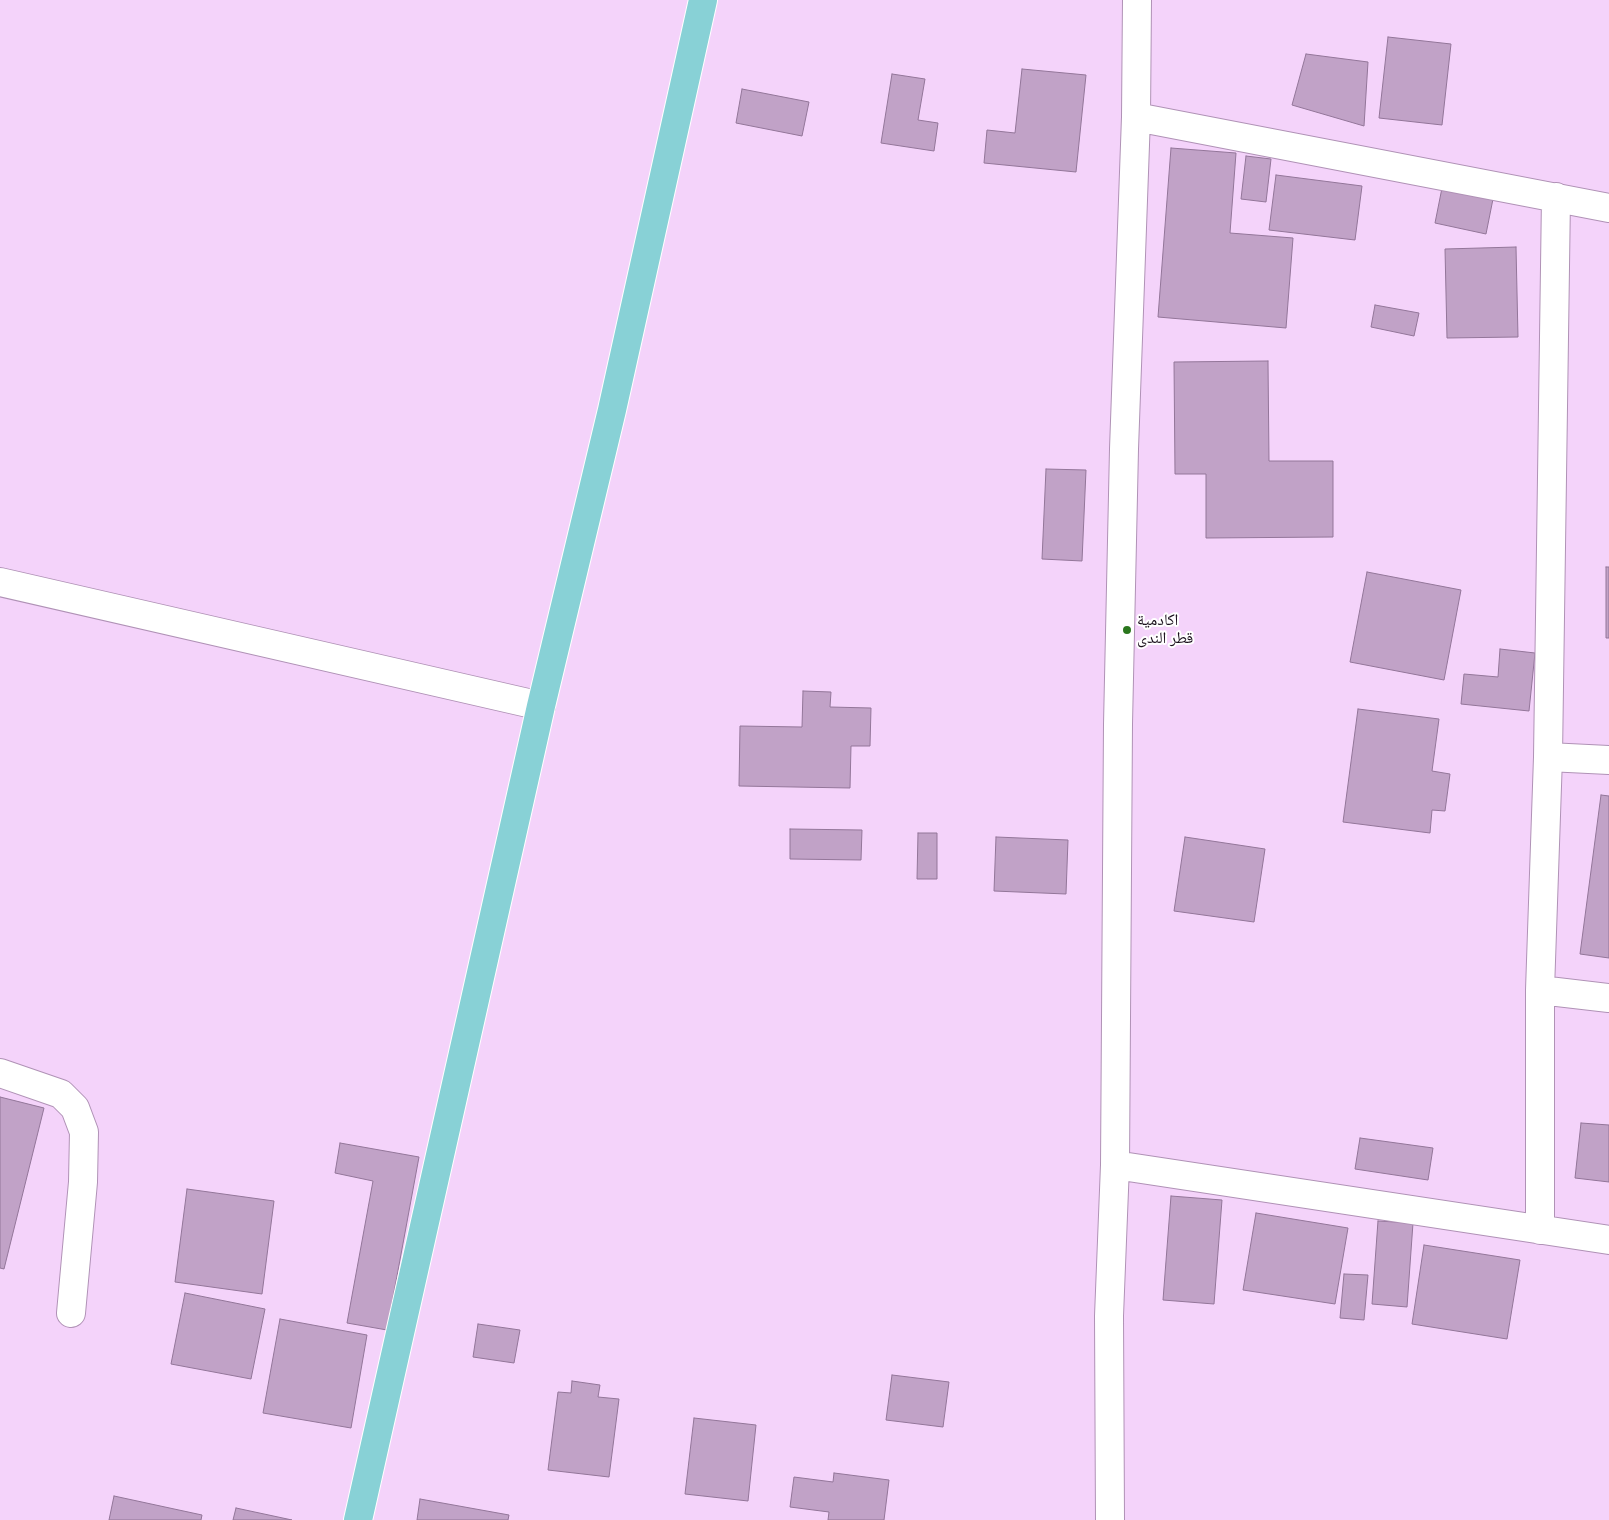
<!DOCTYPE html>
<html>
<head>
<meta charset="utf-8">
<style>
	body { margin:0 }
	canvas { display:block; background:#f4d3fa }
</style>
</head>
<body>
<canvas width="1609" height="1520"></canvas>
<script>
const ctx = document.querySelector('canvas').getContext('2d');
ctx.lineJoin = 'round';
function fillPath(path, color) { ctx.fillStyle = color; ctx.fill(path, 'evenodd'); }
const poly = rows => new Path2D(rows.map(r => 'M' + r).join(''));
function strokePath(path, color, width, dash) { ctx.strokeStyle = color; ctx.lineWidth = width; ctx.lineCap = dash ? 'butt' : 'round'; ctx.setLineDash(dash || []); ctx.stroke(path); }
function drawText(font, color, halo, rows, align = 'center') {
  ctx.font = font + ' "Roboto Condensed","Noto Naskh Arabic",sans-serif'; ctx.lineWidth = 4; ctx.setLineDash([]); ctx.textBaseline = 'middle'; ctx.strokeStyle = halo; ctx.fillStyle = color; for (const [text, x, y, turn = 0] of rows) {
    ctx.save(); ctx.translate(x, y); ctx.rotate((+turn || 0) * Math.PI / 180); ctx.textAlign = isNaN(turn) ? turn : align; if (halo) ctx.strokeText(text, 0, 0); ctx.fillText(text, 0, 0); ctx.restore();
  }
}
const building = poly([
	[1388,37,1451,44,1442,125,1379,118,1388,37],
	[1306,54,1368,62,1364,126,1292,105,1306,54],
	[1022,69,1086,75,1076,172,984,163,987,130,1015,133,1022,69],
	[892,74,925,79,918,120,938,123,934,151,881,143,892,74],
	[742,89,809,102,802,136,736,123,742,89],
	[1171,148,1236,153,1230,233,1293,238,1286,328,1158,317,1171,148],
	[1246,156,1271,159,1266,202,1241,199,1246,156],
	[1276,175,1362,186,1355,240,1269,230,1276,175],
	[1442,188,1493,199,1486,234,1435,223,1442,188],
	[1516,247,1518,337,1447,338,1445,249,1516,247],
	[1375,305,1419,313,1414,336,1371,327,1375,305],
	[1268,361,1269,461,1333,461,1333,537,1206,538,1206,474,1175,474,1174,362,1268,361],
	[1046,469,1086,470,1082,561,1042,559,1046,469],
	[1606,567,1609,567,1609,638,1606,638,1606,567],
	[1367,572,1461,590,1444,680,1350,662,1367,572],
	[1500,649,1535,653,1529,711,1461,704,1464,674,1498,677,1500,649],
	[803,691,831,692,830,707,871,708,870,746,851,746,850,788,739,786,740,726,802,727,803,691],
	[1358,709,1439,719,1432,771,1450,774,1445,811,1432,810,1430,833,1343,822,1358,709],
	[1601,795,1609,796,1609,958,1580,954,1601,795],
	[790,829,862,830,861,860,790,859,790,829],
	[918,833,937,833,937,879,917,879,918,833],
	[996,837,1068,840,1066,894,994,891,996,837],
	[1185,837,1265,849,1254,922,1174,911,1185,837],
	[0,1097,44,1108,4,1269,0,1268,0,1097],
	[1581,1123,1609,1125,1609,1182,1575,1178,1581,1123],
	[1360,1138,1433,1148,1428,1180,1355,1169,1360,1138],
	[340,1143,419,1157,387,1330,347,1323,373,1181,335,1173,340,1143],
	[187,1189,274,1201,262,1294,175,1282,187,1189],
	[1171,1196,1222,1200,1214,1304,1163,1300,1171,1196],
	[1256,1213,1348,1228,1335,1304,1243,1290,1256,1213],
	[1378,1221,1413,1223,1407,1307,1372,1304,1378,1221],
	[1424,1245,1520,1260,1507,1339,1412,1324,1424,1245],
	[1344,1274,1368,1275,1364,1320,1340,1318,1344,1274],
	[185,1293,265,1309,251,1379,171,1364,185,1293],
	[280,1319,367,1335,351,1428,263,1413,280,1319],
	[478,1324,520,1330,514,1363,473,1357,478,1324],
	[892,1375,949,1382,943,1427,886,1420,892,1375],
	[572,1381,600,1385,598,1397,619,1399,609,1477,548,1470,558,1392,571,1393,572,1381],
	[694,1418,756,1425,748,1501,685,1494,694,1418],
	[834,1473,889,1480,884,1520,828,1520,829,1512,790,1507,794,1477,833,1482,834,1473],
	[114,1496,202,1515,201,1520,109,1520,114,1496],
	[420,1499,509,1515,508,1520,417,1520,420,1499],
	[236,1508,292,1520,233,1520,236,1508]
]);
const minor = poly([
	[1136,117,1609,208],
	[0,582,541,706],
	[1548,757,1609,760],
	[1540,990,1609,998],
	[0,1073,61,1094,75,1108,84,1132,83,1182,71,1313],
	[1115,1165,1609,1240],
	[1540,1230,1540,990,1548,757,1556,197],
	[1110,1520,1109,1316,1115,1165,1118,724,1124,449,1136,117,1137,0]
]);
const major = poly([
	[358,1520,541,706,612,410,703,0]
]);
const markers = [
	[1127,630,5,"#2a761d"]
];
const poiNames = [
	["اكادمية",1137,621],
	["قطر الندى",1137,639]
];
fillPath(building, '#c1a2c7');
strokePath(building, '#937699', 1);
strokePath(minor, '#b092b6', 30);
strokePath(major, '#fff', 30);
strokePath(minor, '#fff', 28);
strokePath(major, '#88d1d6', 28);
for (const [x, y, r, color] of markers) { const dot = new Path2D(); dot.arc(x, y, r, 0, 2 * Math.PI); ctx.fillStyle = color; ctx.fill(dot); strokePath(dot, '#fff', 2); }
drawText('16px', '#190e1b', '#fff', poiNames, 'left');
</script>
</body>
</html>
